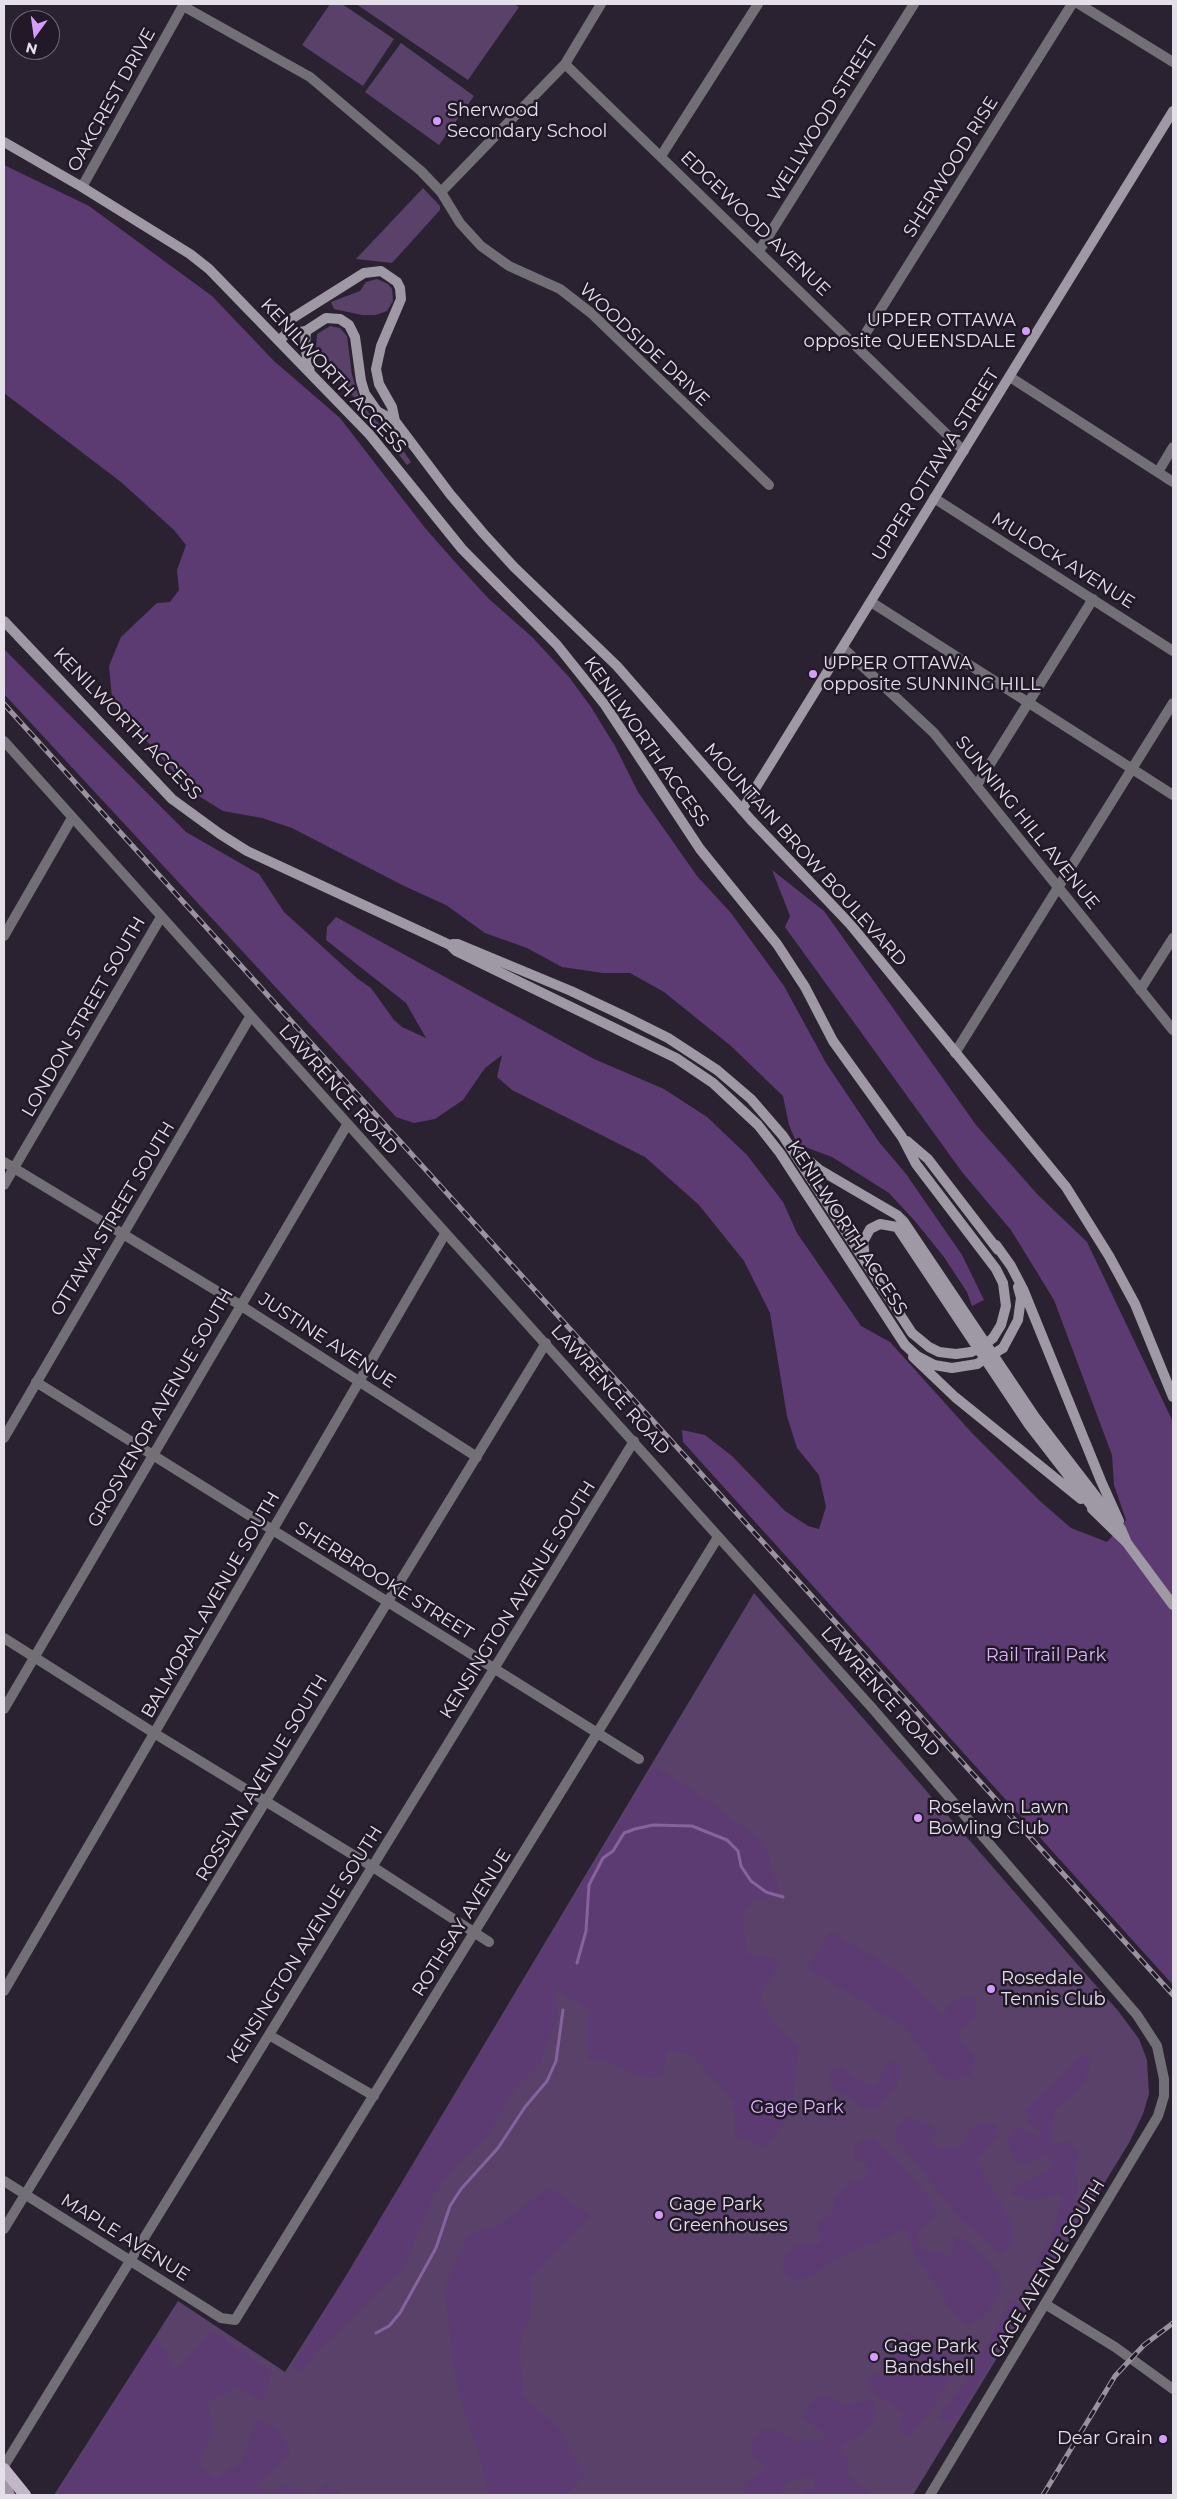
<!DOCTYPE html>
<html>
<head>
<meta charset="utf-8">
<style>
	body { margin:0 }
	#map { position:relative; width:1177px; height:2499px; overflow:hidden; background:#2b2231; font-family:Montserrat,sans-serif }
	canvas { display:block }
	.frame { position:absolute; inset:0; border:5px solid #e4dfe9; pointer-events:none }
	.north { position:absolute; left:10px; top:10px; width:50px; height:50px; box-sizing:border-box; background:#211927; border:1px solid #6f6875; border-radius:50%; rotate:194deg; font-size:14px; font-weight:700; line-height:20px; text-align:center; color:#e4dfe9 }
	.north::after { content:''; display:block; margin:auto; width:18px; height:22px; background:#d49cfb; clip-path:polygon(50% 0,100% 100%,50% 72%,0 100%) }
</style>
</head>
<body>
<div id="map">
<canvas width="1177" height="2499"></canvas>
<div class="frame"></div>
<div class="north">N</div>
</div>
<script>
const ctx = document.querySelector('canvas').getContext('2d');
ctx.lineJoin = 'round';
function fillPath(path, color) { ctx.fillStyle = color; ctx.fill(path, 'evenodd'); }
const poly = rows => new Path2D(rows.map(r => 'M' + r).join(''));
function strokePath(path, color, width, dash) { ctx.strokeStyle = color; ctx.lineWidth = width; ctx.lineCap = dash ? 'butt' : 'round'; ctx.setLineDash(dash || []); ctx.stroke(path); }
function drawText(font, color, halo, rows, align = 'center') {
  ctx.font = font + ' Montserrat,sans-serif'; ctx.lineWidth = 5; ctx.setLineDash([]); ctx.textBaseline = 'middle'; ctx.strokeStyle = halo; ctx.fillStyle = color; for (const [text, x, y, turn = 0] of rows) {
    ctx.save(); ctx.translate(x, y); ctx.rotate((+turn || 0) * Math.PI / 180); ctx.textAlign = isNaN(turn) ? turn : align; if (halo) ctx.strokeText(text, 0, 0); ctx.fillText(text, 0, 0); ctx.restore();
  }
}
const green = poly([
	[330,4,342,4,394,39,363,86,302,45],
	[356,4,514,4,519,7,468,80],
	[401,43,474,96,439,145,365,92],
	[423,188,440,206,440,210,392,263,356,259],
	[377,279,388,284,392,289,393,301,387,311,376,315,362,315,334,309,331,302,360,291,366,282],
	[330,326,340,328,347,336,352,375,360,401,371,416,392,435,411,462,407,465,316,349,317,334],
	[754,1593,1119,2012,1139,2039,1147,2060,1149,2094,1143,2114,1129,2143,913,2495,54,2495,178,2301,285,2372,344,2279]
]);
const forest = poly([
	[4,165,89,206,212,296,274,361,340,418,425,528,455,562,489,599,532,637,569,677,591,707,615,746,638,792,697,876,731,913,784,986,826,1063,879,1142,906,1174,962,1255,984,1300,972,1306,967,1292,944,1257,914,1220,889,1193,832,1157,797,1144,789,1125,783,1096,731,1046,664,992,630,973,603,973,562,967,527,948,485,933,446,905,404,886,292,828,262,818,223,811,189,790,125,716,112,698,109,666,121,637,157,603,170,602,179,590,177,570,186,545,174,530,121,482,4,393],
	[4,649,186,832,259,874,284,912,358,979,371,988,394,1020,402,1027,426,1038,406,1003,326,940,327,927,336,917,594,1059,664,1089,707,1117,747,1155,783,1202,797,1233,861,1326,890,1342,971,1432,1041,1502,1071,1528,1107,1542,1126,1520,1114,1485,1112,1455,1054,1300,1011,1230,962,1172,785,927,790,916,772,870,824,911,976,1125,1038,1195,1087,1242,1173,1422,1173,1985,683,1442,682,1430,705,1435,732,1456,785,1511,808,1526,819,1529,826,1507,819,1475,797,1448,787,1416,770,1313,744,1261,699,1205,645,1157,512,1090,497,1077,502,1055,485,1068,463,1100,435,1119,414,1123,396,1117,4,694],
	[653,1766,693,1790,764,1843,780,1893,754,1899,742,1916,747,1954,781,1960,760,1997,775,2026,799,2046,790,2114,765,2147,735,2135,734,2101,691,2054,667,2052,662,2077,644,2078,607,2061,588,2059,588,2011,556,1988,557,2019,540,2063,513,2091,487,2137,454,2166,434,2194,403,2270,383,2286,314,2354,301,2372,292,2366],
	[830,1932,906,1976,943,2016,949,2004,961,1998,972,1997,976,2003,975,2017,957,2033,975,2059,971,2074,957,2080,942,2077,904,2026,807,1968],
	[1087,2056,1091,2060,1086,2079,1076,2092,1056,2108,1051,2129,1052,2142,1070,2143,1079,2153,1074,2172,1078,2184,1074,2213,1071,2225,1046,2267,1041,2282,1035,2286,1032,2282,1038,2259,1049,2242,1063,2196,1056,2194,1046,2198,1025,2199,1012,2194,1015,2186,1051,2169,1052,2162,1050,2157,1039,2157,1025,2164,1015,2160,1007,2140,1012,2130,1018,2126,1040,2137,1040,2131,1029,2123,1026,2110,1081,2057],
	[896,2062,902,2071,896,2087,880,2106,870,2109,861,2108,848,2096,835,2090,829,2083,829,2071,840,2067,870,2086,878,2082,886,2065],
	[908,2118,929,2124,938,2131,931,2144,940,2148,963,2146,969,2131,977,2124,996,2124,997,2135,977,2162,1013,2225,1011,2244,1002,2254,959,2218,913,2158,895,2138,897,2126],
	[872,2138,887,2149,934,2204,937,2216,920,2228,917,2239,922,2250,934,2251,950,2257,954,2247,954,2237,962,2238,972,2246,998,2274,1001,2283,999,2294,986,2314,969,2326,949,2308,940,2289,919,2264,905,2231,901,2229,883,2239,834,2259,813,2275,794,2281,784,2275,783,2259,791,2247,806,2244,819,2244,821,2237,817,2230,822,2220,834,2212,833,2200,842,2188,863,2178,869,2170,864,2162,856,2161,854,2148,859,2141],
	[549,2187,589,2215,531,2279,531,2312,519,2346,523,2395,557,2426,585,2474,571,2490,561,2495,488,2495,482,2464,458,2391,444,2289,468,2235,499,2225],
	[1011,2302,1020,2304,1023,2310,961,2411,955,2419,946,2422,939,2419,943,2409,965,2383],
	[211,2330,272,2372,263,2400,237,2388,207,2403,213,2431,198,2465,216,2478,241,2463,256,2420,277,2429,291,2452,258,2485,270,2493,284,2485,312,2495,326,2484,341,2493,342,2495,57,2495,156,2337,177,2371],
	[908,2334,950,2358,956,2369,929,2414,908,2438,900,2432,903,2413,869,2388,868,2379,885,2371,894,2363,893,2351,897,2342],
	[830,2396,841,2404,873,2401,877,2413,873,2420,865,2431,842,2446,848,2461,846,2475,869,2490,867,2495,801,2495,814,2487,816,2480,809,2477,789,2480,779,2495,743,2495,745,2483,762,2470,765,2464,752,2456,752,2440,763,2429,776,2431,796,2441,824,2440,826,2434,804,2419,807,2406,817,2397]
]);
const stream = poly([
	[577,1963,586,1931,589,1885,603,1858,613,1851,624,1833,635,1829,653,1825,692,1826,727,1840,738,1851,741,1866,751,1881,766,1892,783,1897],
	[376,2333,389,2326,400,2313,436,2248,450,2206,461,2189,498,2148,525,2107,547,2081,556,2061,563,2010]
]);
const minor = poly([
	[1079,4,1173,62],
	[183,6,310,77,421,171,441,192,460,223,481,246,509,266,560,289,591,313,769,485],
	[565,64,964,451],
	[661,156,758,4],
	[82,187,184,4],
	[441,192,565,64,601,4],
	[759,251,914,4],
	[857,347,1072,4],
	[1010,377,1173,482],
	[1158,472,1173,447],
	[934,498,1173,651],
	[871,602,1173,795],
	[843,648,934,733,1173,1030],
	[977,785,1093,599],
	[4,936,72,818],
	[1140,990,1173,938],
	[955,1053,1173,703],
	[4,1162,240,1305,477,1457],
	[4,1185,161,917],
	[36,1382,639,1759],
	[4,1638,154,1733,373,1867,489,1942],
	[4,1709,347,1125],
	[4,1991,445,1234],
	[269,2035,374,2096],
	[4,2181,221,2318,235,2320,718,1537],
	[4,2229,546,1343],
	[1045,2304,1115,2347,1173,2389],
	[4,2466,634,1441]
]);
const tertiary = poly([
	[4,741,873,1709,1137,2015,1157,2046,1164,2079,1164,2096,1158,2116,930,2495],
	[4,1438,250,1017]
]);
const secondary = poly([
	[4,142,82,187,190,254,209,269,370,435,462,549,557,645,605,705,700,849,777,944,805,987,833,1041,902,1137,916,1164,996,1269,1003,1283,1006,1306,1001,1325,993,1338],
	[306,331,305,345,310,373],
	[286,334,306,331,326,318,340,319,349,325,355,337,361,381,365,394,377,411,395,421],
	[279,341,286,334,291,319,364,273,381,271,397,282,400,288,401,299,381,346,376,369,379,384,392,407,395,421,450,494,483,533,514,567,617,666,751,820,850,924,1066,1187,1109,1256,1135,1304,1173,1397],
	[4,621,172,799,220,834,247,851,450,945,456,951,676,1058,713,1083,758,1125,780,1153,905,1345,917,1356,934,1365,952,1368,977,1364],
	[742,810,1173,111],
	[453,944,458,944,571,991,624,1016,668,1038,717,1070,751,1099,783,1136,912,1333,929,1347,939,1352,956,1354,971,1352],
	[907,1141,928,1159,998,1250],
	[802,1155,820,1170,897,1215,904,1222,1035,1417,1121,1529,1127,1543],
	[996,1245,1011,1266,1023,1289,1101,1481,1119,1521],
	[865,1257,863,1242,870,1229,880,1224,897,1227,1029,1425,1097,1513],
	[1003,1348,1018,1320,1021,1298,1018,1287],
	[913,1357,955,1397,1081,1499],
	[1092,1509,1127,1543,1173,1605],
	[4,2482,10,2495]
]);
const primary = poly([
	[4,2469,25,2495]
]);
const rail = poly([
	[4,704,1173,1995],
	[1043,2495,1115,2376,1144,2345,1173,2323]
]);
const secondaryBridge = poly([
	[971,1352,982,1347,993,1338],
	[977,1364,1003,1348]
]);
const markers = [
	[437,121,5,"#d49cfb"],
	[1026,331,5,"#d49cfb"],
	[813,674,5,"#d49cfb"],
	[918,1818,5,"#d49cfb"],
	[991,1989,5,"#d49cfb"],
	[659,2215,5,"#d49cfb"],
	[874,2357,5,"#d49cfb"],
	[1163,2439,5,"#d49cfb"]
];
const streetNames = [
	["OAKCREST DRIVE",112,100,-61],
	["WELLWOOD STREET",823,119,-58],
	["SHERWOOD RISE",951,167,-58],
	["EDGEWOOD AVENUE",755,224,44],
	["WOODSIDE DRIVE",644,345,43],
	["KENILWORTH ACCESS",333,376,47],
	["UPPER OTTAWA STREET",936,465,-58],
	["MULOCK AVENUE",1063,561,32],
	["KENILWORTH ACCESS",127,724,46],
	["KENILWORTH ACCESS",646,742,55],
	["SUNNING HILL AVENUE",1027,823,51],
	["MOUNTAIN BROW BOULEVARD",805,855,48],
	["LONDON STREET SOUTH",84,1017,-60],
	["LAWRENCE ROAD",338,1090,48],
	["OTTAWA STREET SOUTH",113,1219,-59],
	["KENILWORTH ACCESS",847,1228,57],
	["JUSTINE AVENUE",327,1341,33],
	["LAWRENCE ROAD",610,1390,48],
	["GROSVENOR AVENUE SOUTH",161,1408,-60],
	["SHERBROOKE STREET",384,1581,32],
	["KENSINGTON AVENUE SOUTH",518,1600,-58],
	["BALMORAL AVENUE SOUTH",211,1605,-60],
	["LAWRENCE ROAD",880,1692,48],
	["ROSSLYN AVENUE SOUTH",262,1778,-59],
	["ROTHSAY AVENUE",462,1923,-58],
	["KENSINGTON AVENUE SOUTH",305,1945,-58],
	["MAPLE AVENUE",125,2238,32],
	["GAGE AVENUE SOUTH",1048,2269,-59]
];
const poiNames = [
	["Sherwood",447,111],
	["Secondary School",447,132],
	["UPPER OTTAWA",1016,321,"right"],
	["opposite QUEENSDALE",1016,342,"right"],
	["UPPER OTTAWA",823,664],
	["opposite SUNNING HILL",823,685],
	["Roselawn Lawn",928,1808],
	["Bowling Club",928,1829],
	["Rosedale",1001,1979],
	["Tennis Club",1001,2000],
	["Gage Park",669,2205],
	["Greenhouses",669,2226],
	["Gage Park",884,2347],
	["Bandshell",884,2368],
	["Dear Grain",1153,2439,"right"]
];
const parkNames = [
	["Rail Trail Park",1046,1656],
	["Gage Park",797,2108]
];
fillPath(green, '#59416a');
fillPath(forest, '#5c3b72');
strokePath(stream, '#86639e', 3);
strokePath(minor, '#736f77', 10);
strokePath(tertiary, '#736f77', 10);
strokePath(secondary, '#9f98a5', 10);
strokePath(primary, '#c1b7c8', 12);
strokePath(rail, '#9a939f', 5);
strokePath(rail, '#211927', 3, [9]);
strokePath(secondaryBridge, '#9f98a5', 10);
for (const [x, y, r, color] of markers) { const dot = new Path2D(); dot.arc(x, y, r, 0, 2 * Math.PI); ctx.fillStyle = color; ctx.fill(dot); strokePath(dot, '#211927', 2); }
drawText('18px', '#e4dfe9', '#211927', streetNames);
drawText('18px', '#e4dfe9', '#211927', poiNames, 'left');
drawText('18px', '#dbb4f7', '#211927', parkNames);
</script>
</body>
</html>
